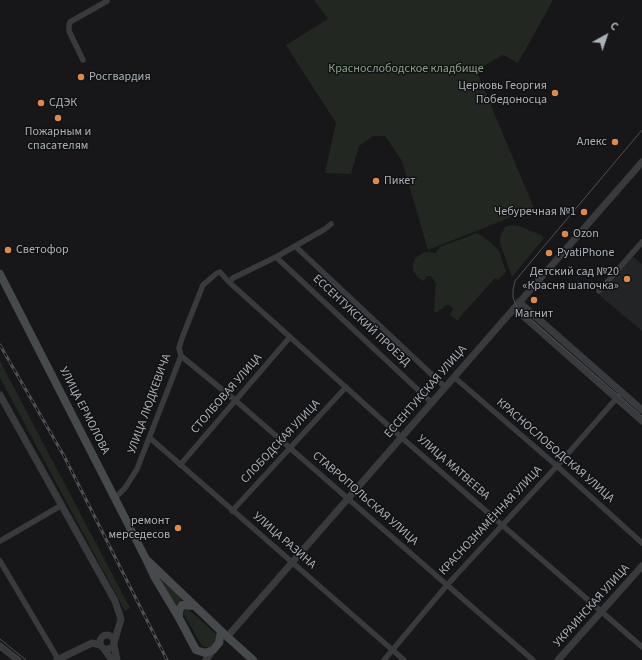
<!DOCTYPE html>
<html>
<head>
<meta charset="utf-8">
<style>
	body { margin:0 }
	#map { position:relative; width:642px; height:660px; overflow:hidden; background:#171719; font-family:"Source Sans 3",sans-serif }
	canvas { display:block }
	.north { position:absolute; left:586px; top:16px; width:40px; height:40px; -webkit-text-stroke:3px #121214; paint-order:stroke; rotate:40deg; font-size:11px; font-weight:700; line-height:16px; text-align:center; color:#aab1b7 }
	.north::after { content:''; display:block; margin:auto; width:14px; height:18px; background:#aab1b7; clip-path:polygon(50% 0,100% 100%,50% 72%,0 100%) }
</style>
</head>
<body>
<div id="map">
<canvas width="642" height="660"></canvas>
<div class="north">С</div>
</div>
<script>
const ctx = document.querySelector('canvas').getContext('2d');
ctx.lineJoin = 'round';
function fillPath(path, color) { ctx.fillStyle = color; ctx.fill(path, 'evenodd'); }
const poly = rows => new Path2D(rows.map(r => 'M' + r).join(''));
function strokePath(path, color, width, dash) { ctx.strokeStyle = color; ctx.lineWidth = width; ctx.lineCap = dash ? 'butt' : 'round'; ctx.setLineDash(dash || []); ctx.stroke(path); }
function drawText(font, color, halo, rows, align = 'center') {
  ctx.font = font + ' "Source Sans 3",sans-serif'; ctx.lineWidth = 3; ctx.setLineDash([]); ctx.textBaseline = 'middle'; ctx.strokeStyle = halo; ctx.fillStyle = color; for (const [text, x, y, turn = 0] of rows) {
    ctx.save(); ctx.translate(x, y); ctx.rotate((+turn || 0) * Math.PI / 180); ctx.textAlign = isNaN(turn) ? turn : align; if (halo) ctx.strokeText(text, 0, 0); ctx.fillText(text, 0, 0); ctx.restore();
  }
}
const built = poly([
	[632,256,642,264,642,331,599,295]
]);
const green = poly([
	[314,0,553,0,518,63,503,55,476,70,534,208,428,250,402,161,385,136,373,136,359,146,351,174,325,173,336,123,286,45,328,19],
	[511,225,519,226,541,235,544,238,512,277,500,243,500,237,505,227],
	[477,233,489,241,499,251,506,272,498,280,495,278,460,317,458,321,450,315,453,309,451,306,449,305,446,305,436,313,434,311,436,283,431,276,427,276,424,281,418,278,413,270,413,264,415,258,425,252,435,253,440,247],
	[0,361,130,608,125,611,0,378],
	[154,568,182,600,178,603,177,610],
	[185,609,188,609,214,632,217,635,217,641,210,647,204,647,201,644,183,613]
]);
const minor = poly([
	[83,60,69,31,69,26,70,22,107,1,106,0],
	[295,246,445,387],
	[276,257,431,402],
	[229,282,233,278,276,257,325,229,331,224],
	[599,291,642,242],
	[181,356,235,400,533,660],
	[454,377,557,466,642,543],
	[150,438,404,660],
	[180,465,290,337],
	[115,498,125,488,137,469,181,356,179,348,182,338,203,285,217,273,220,272,229,282,401,437,642,647],
	[232,511,346,387],
	[0,541,62,505],
	[0,561,58,659],
	[384,660,447,585,557,466,622,392]
]);
const tertiary = poly([
	[519,302,642,410],
	[514,308,642,421],
	[0,395,115,601,121,619,114,643],
	'100 642a7 7 0 1 1 14 0a7 7 0 1 1-14 0Z',
	[227,637,642,162],
	[114,645,117,660],
	[0,646,18,660],
	[104,649,112,660],
	[57,660,92,643,100,645],
	[206,660,213,650],
	[558,660,642,566]
]);
const secondary = poly([
	[0,274,146,559,155,578,179,618,196,650,205,653,213,650,219,643,221,631],
	[149,562,221,631,253,660],
	[179,618,179,611,182,605,195,606]
]);
const tram = poly([
	[642,130,524,270,515,281,513,290,513,297,516,306,521,311,642,416],
	[0,639,26,660]
]);
const rail = poly([
	[0,345,64,456,167,660]
]);
const markers = [
	[81,77,4,"#e28846"],
	[555,93,4,"#e28846"],
	[41,103,4,"#e28846"],
	[58,118,4,"#e28846"],
	[615,142,4,"#e28846"],
	[376,181,4,"#e28846"],
	[584,212,4,"#e28846"],
	[565,234,4,"#e28846"],
	[8,250,4,"#e28846"],
	[549,253,4,"#e28846"],
	[627,279,4,"#e28846"],
	[534,300,4,"#e28846"],
	[178,528,4,"#e28846"]
];
const parkNames = [
	["Краснослободское кладбище",406,69]
];
const poiNames = [
	["Росгвардия",89,77],
	["Церковь Георгия",547,86,"right"],
	["Победоносца",547,100,"right"],
	["СДЭК",49,103],
	["Пожарным и",58,132,"center"],
	["спасателям",58,146,"center"],
	["Алекс",607,142,"right"],
	["Пикет",384,181],
	["Чебуречная №1",576,212,"right"],
	["Ozon",573,234],
	["Светофор",16,250],
	["PyatiPhone",557,253],
	["Детский сад №20",619,272,"right"],
	["«Красня шапочка»",619,286,"right"],
	["Магнит",534,314,"center"],
	["ремонт",170,521,"right"],
	["мерседесов",170,535,"right"]
];
const streetNames = [
	["ЕССЕНТУКСКИЙ ПРОЕЗД",361,321,43],
	["ЕССЕНТУКСКАЯ УЛИЦА",426,392,-49],
	["СТОЛБОВАЯ УЛИЦА",227,394,-49],
	["УЛИЦА ЛЮДКЕВИЧА",150,404,-70],
	["УЛИЦА ЕРМОЛОВА",84,411,63],
	["СЛОБОДСКАЯ УЛИЦА",281,442,-47],
	["КРАСНОСЛОБОДСКАЯ УЛИЦА",555,451,41],
	["УЛИЦА МАТВЕЕВА",453,468,41],
	["СТАВРОПОЛЬСКАЯ УЛИЦА",365,499,41],
	["КРАСНОЗНАМЁННАЯ УЛИЦА",491,521,-47],
	["УЛИЦА РАЗИНА",284,541,41],
	["УКРАИНСКАЯ УЛИЦА",592,606,-48]
];
fillPath(built, '#232426');
fillPath(green, '#222821');
strokePath(minor, '#383a3d', 5.5);
strokePath(tertiary, '#383a3d', 7);
strokePath(secondary, '#464a4d', 8);
strokePath(tram, '#4d5154', 1);
strokePath(rail, '#4d5154', 3);
strokePath(rail, '#121214', 1.5, [4.5]);
for (const [x, y, r, color] of markers) { const dot = new Path2D(); dot.arc(x, y, r, 0, 2 * Math.PI); ctx.fillStyle = color; ctx.fill(dot); strokePath(dot, '#121214', 1.5); }
drawText('12px', '#88a183', '#121214', parkNames);
drawText('12px', '#aab1b7', '#121214', poiNames, 'left');
drawText('12px', '#aab1b7', '#121214', streetNames);
</script>
</body>
</html>
